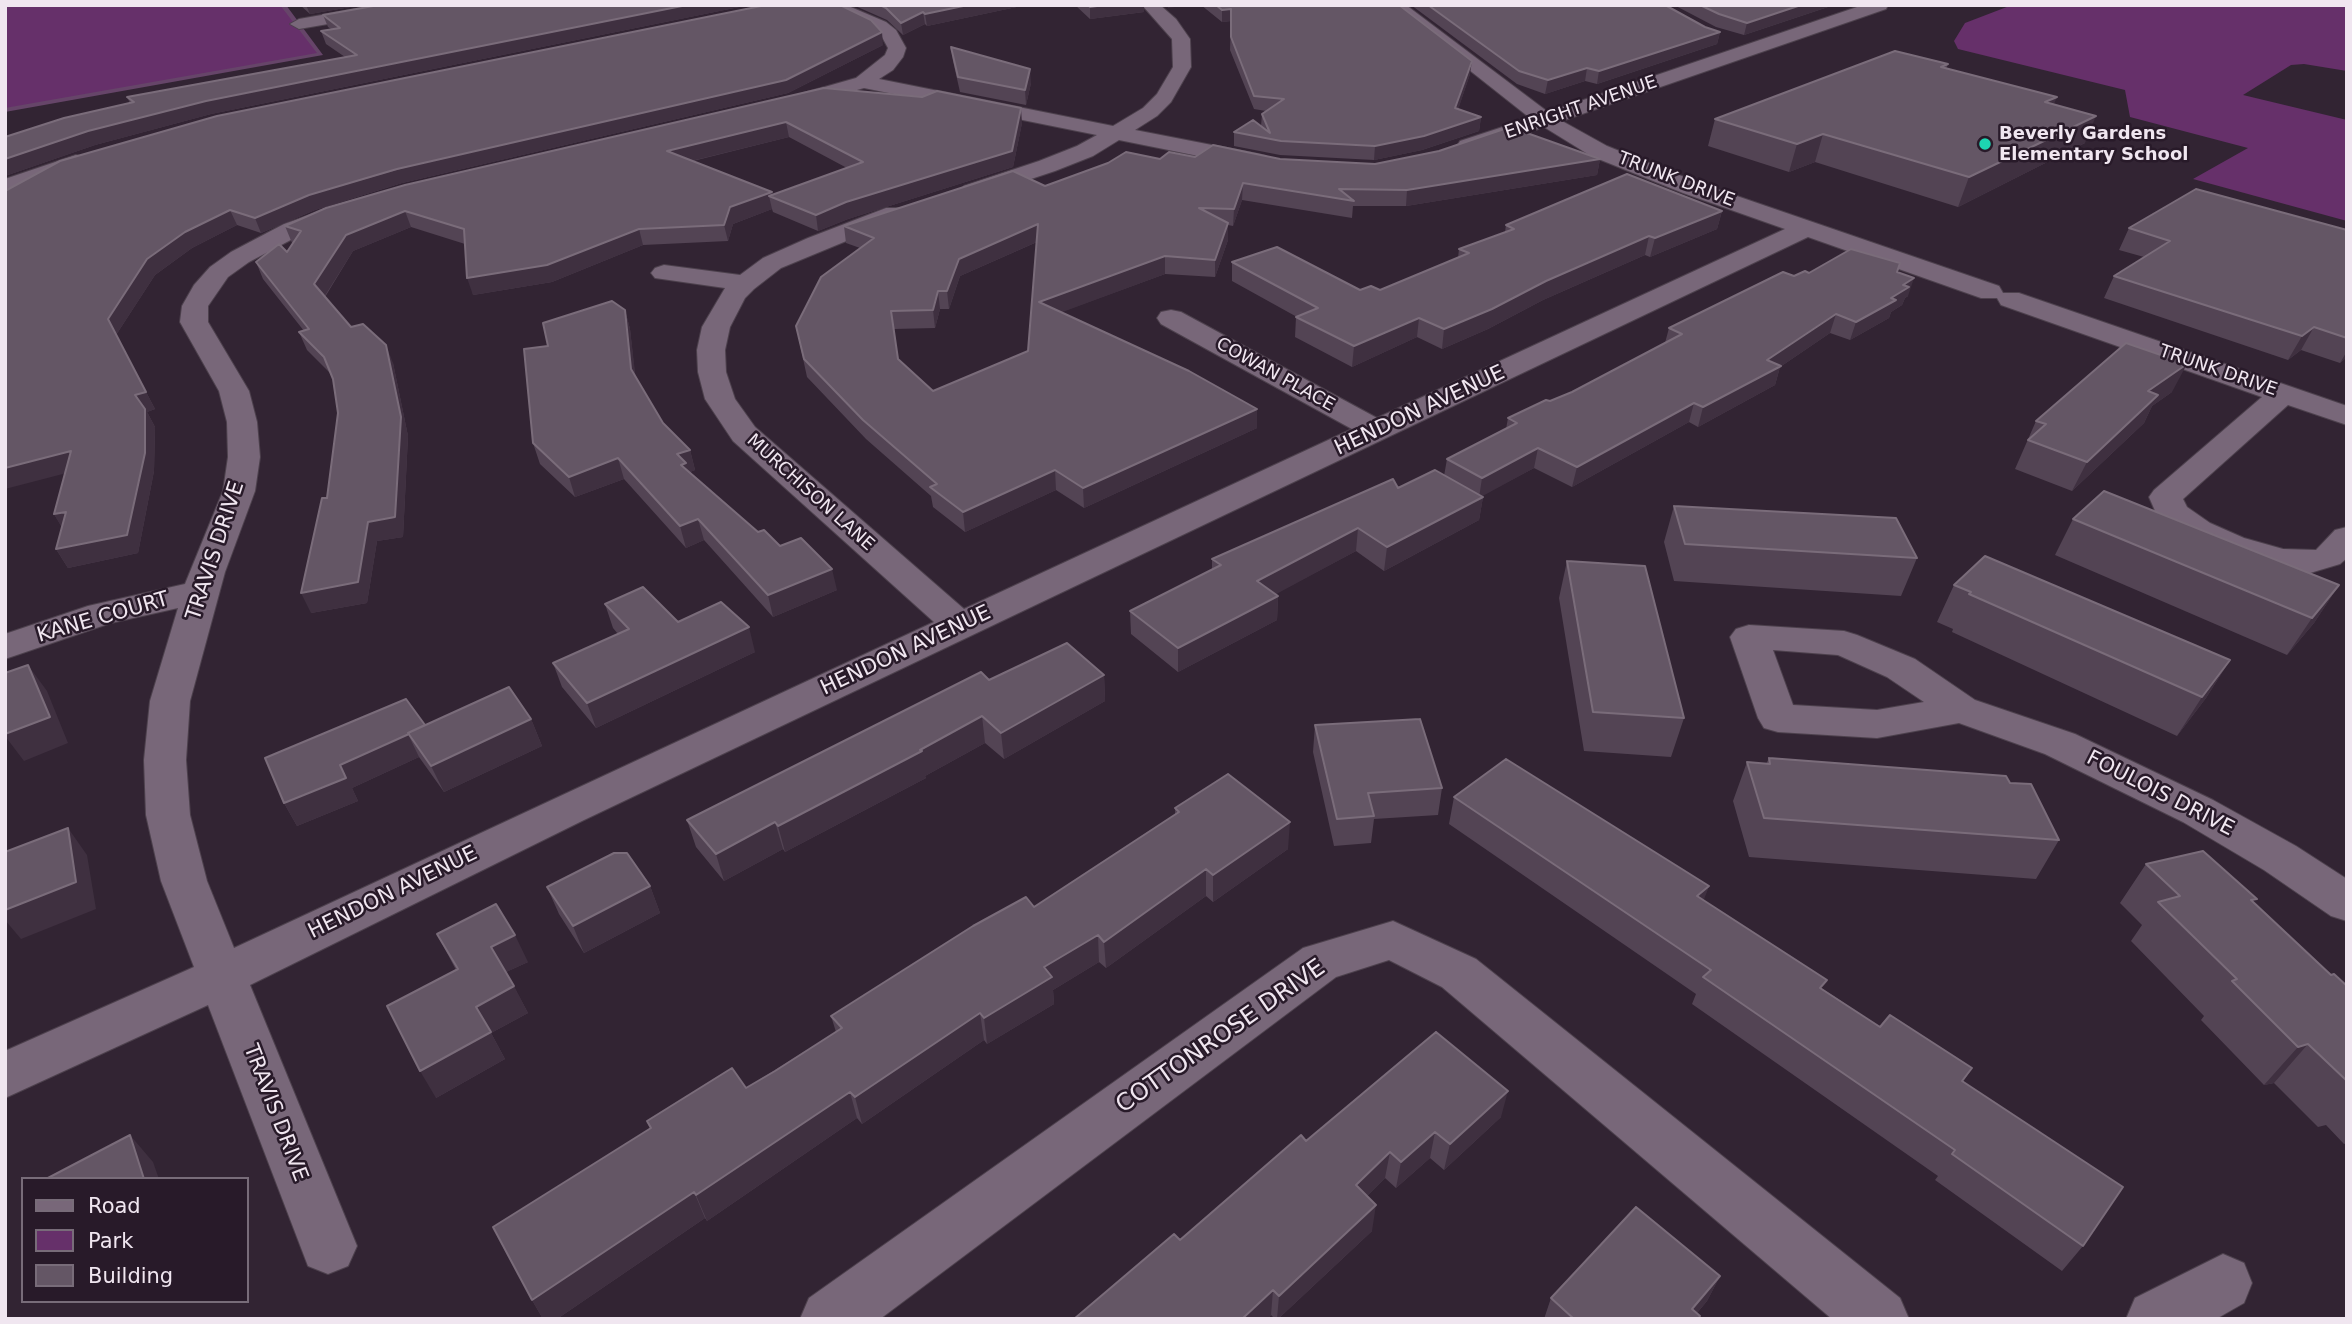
<!DOCTYPE html>
<html>
<head>
<meta charset="utf-8">
<style>
	body { margin:0 }
	#map { position:relative; width:2352px; height:1324px; overflow:hidden; background:#322433; font-family:"DejaVu Sans",sans-serif }
	canvas { display:block }
	.frame { position:absolute; inset:0; border:7px solid #f0e6f0; pointer-events:none }
	.legend { position:absolute; left:21px; top:1177px; width:228px; height:126px; box-sizing:border-box; background:#281a29; border:2px solid #786c79; margin:0; padding:9px 12px; list-style:none; font-size:21px; color:#f0e6f0 }
	.legend li { display:flex; align-items:center; gap:14px; height:35px }
	.legend b { width:35px; border:2px solid #786c79 }
</style>
</head>
<body>
<div id="map">
<canvas width="2352" height="1324"></canvas>
<div class="frame"></div>
<ul class="legend">
<li><b style="height:9px;background:#786779"></b>Road</li>
<li><b style="height:19px;background:#66306a"></b>Park</li>
<li><b style="height:19px;background:#645665"></b>Building</li>
</ul>
</div>
<script>
const ctx = document.querySelector('canvas').getContext('2d');
ctx.lineJoin = 'round';
function fillPath(path, color) { ctx.fillStyle = color; ctx.fill(path, 'evenodd'); }
const poly = rows => new Path2D(rows.map(r => 'M' + r).join(''));
function strokePath(path, color, width, dash) { ctx.strokeStyle = color; ctx.lineWidth = width; ctx.lineCap = dash ? 'butt' : 'round'; ctx.setLineDash(dash || []); ctx.stroke(path); }
function drawText(font, color, halo, rows, align = 'center') {
  ctx.font = font + ' "DejaVu Sans",sans-serif'; ctx.lineWidth = 5; ctx.setLineDash([]); ctx.textBaseline = 'middle'; ctx.strokeStyle = halo; ctx.fillStyle = color; for (const [text, x, y, turn = 0] of rows) {
    ctx.save(); ctx.translate(x, y); ctx.rotate((+turn || 0) * Math.PI / 180); ctx.textAlign = isNaN(turn) ? turn : align; if (halo) ctx.strokeText(text, 0, 0); ctx.fillText(text, 0, 0); ctx.restore();
  }
}
const green = poly([
	[5,5,283,5,321,54,5,110],
	[2012,5,2347,5,2347,71,2304,64,2291,65,2243,95,2347,120,2347,221,2193,179,2248,148,2130,117,2125,90,1958,49,1954,41,1965,23]
]);
const stream = poly([
	[280,5,286,5,323,55,5,112,5,108,317,53,280,5]
]);
const minor = poly([
	[378,5,417,5,409,10,299,29,290,24,299,19,378,5],
	[823,5,846,5,886,22,896,30,906,48,903,57,893,70,879,79,1113,126,1143,108,1157,94,1173,67,1172,39,1142,5,1160,5,1176,19,1190,39,1191,67,1171,102,1157,116,1135,130,1258,154,1266,156,1269,161,1266,166,1258,168,1119,140,1093,156,1055,171,980,196,964,196,960,191,964,186,1039,161,1077,146,1097,135,864,88,793,108,786,106,783,102,786,98,856,78,885,55,888,48,882,37,874,30,823,5],
	[1387,5,1406,5,1548,112,1863,5,1888,5,1886,9,1562,121,1607,146,1699,183,1999,286,2003,293,2019,293,2347,406,2347,425,2288,405,2183,499,2187,507,2210,523,2244,538,2283,549,2316,550,2335,530,2347,527,2347,558,2340,564,2310,573,2280,570,2220,552,2186,537,2161,520,2156,513,2149,497,2154,490,2262,397,2001,305,1997,298,1981,298,1808,237,584,820,250,985,357,1246,348,1266,328,1274,308,1266,208,1005,5,1098,5,1051,194,967,161,881,146,815,144,760,150,701,178,608,111,623,5,659,5,634,88,606,185,584,223,491,228,457,227,422,219,391,180,322,182,306,194,285,210,267,231,252,284,224,336,206,344,208,348,213,344,218,302,234,249,262,228,277,208,306,208,322,249,391,257,422,260,457,255,491,225,572,190,701,186,760,190,815,207,881,234,948,934,622,733,441,705,399,698,372,697,350,702,327,725,288,655,278,651,273,655,268,664,265,740,275,763,258,808,238,886,208,902,208,906,213,902,218,781,268,754,289,745,298,730,327,725,350,726,372,735,399,755,427,964,609,1352,429,1161,324,1157,318,1161,312,1171,310,1181,312,1377,418,1785,229,1683,193,1591,156,1544,127,1476,151,1460,151,1457,146,1460,141,1530,118,1387,5],
	[76,155,84,157,87,162,84,167,5,194,5,179,76,155],
	[1749,625,1844,631,1857,635,1915,659,1975,700,2075,734,2213,800,2296,846,2347,879,2347,921,2331,916,2264,870,2183,822,2045,754,1959,723,1877,738,1778,732,1764,728,1758,718,1730,637,1736,629,1749,625],
	[1773,650,1838,655,1887,677,1924,702,1877,710,1793,705,1773,650],
	[1393,921,1476,959,1900,1298,1909,1319,1832,1319,1442,987,1389,960,1336,977,880,1319,800,1319,809,1298,1303,948,1393,921],
	[2223,1254,2244,1263,2252,1283,2244,1303,2216,1319,2126,1319,2135,1298,2223,1254]
]);
const wall = poly([
	[300,5,362,5,310,14],
	[379,5,749,5,211,114,95,145,5,176,5,137,130,103,127,97,345,57,326,44,321,31,331,29,328,27,323,15],
	[853,5,1026,5,927,26,925,24,903,35,887,20],
	[1075,5,1144,5,1144,12,1090,19],
	[1201,5,1399,5,1470,74,1458,109,1481,117,1479,131,1422,150,1374,160,1280,155,1234,146,1234,132,1261,126,1262,114,1266,111,1254,109,1230,50,1231,21,1222,22],
	[1411,5,1665,5,1705,27,1720,32,1717,44,1597,84,1585,81,1545,94,1517,84],
	[1674,5,1834,5,1744,35,1716,27],
	[883,45,788,93,402,183,315,210,261,233,237,225,192,248,155,275,116,335,155,409,147,412,155,427,154,471,138,553,68,568,56,549,62,527,54,514,65,474,5,191],
	[951,47,1031,83,1026,105,960,92,953,61],
	[1948,64,1946,69,2054,105,2085,143,1958,207,1815,162,1789,172,1708,146,1715,119],
	[824,88,1022,123,1013,167,848,219,818,231,773,212,772,209,733,224,728,241,643,245,552,282,473,295,465,244,411,227,353,251,325,297,351,327,393,363,408,436,403,537,377,541,367,603,311,613,338,413,333,379,331,374,307,350,299,332,304,331,263,279,256,262,287,252,293,243,292,243,285,226],
	[789,137,847,168,773,195,693,161],
	[1195,157,1280,159,1375,164,1600,159,1597,175,1406,206,1353,206,1352,218,1242,200,1233,226,1228,225,1228,240,1215,277,1165,274,1061,312,1257,409,1257,428,1084,508,1056,490,965,532,933,507,931,496,866,439,807,377,796,326,860,248,846,243,844,226,1045,186,1160,159],
	[1037,242,1028,351,933,391,898,359,894,329,935,328,940,309,949,309,960,276],
	[1722,211,1717,229,1650,257,1645,255,1543,300,1488,329,1442,349,1417,337,1352,367,1295,337,1296,317,1297,317,1232,281,1232,262,1360,290,1380,290,1458,258,1459,249,1505,232,1506,225],
	[2129,228,2347,230,2347,357,2340,363,2301,350,2288,360,2104,298,2114,276,2144,257,2119,250],
	[1897,272,1908,296,1905,298,1902,305,1891,312,1889,318,1850,340,1830,333,1780,367,1775,385,1698,427,1689,422,1572,487,1534,468,1481,496,1483,497,1479,520,1384,571,1356,551,1275,594,1278,596,1277,620,1178,672,1131,634,1130,611,1212,570,1212,559,1398,488,1444,476,1447,459,1506,429,1508,418,1572,392,1665,343,1669,328,1794,276,1809,273],
	[625,310,630,329,635,376,663,423,690,450,695,470,690,472,758,532,780,546,837,590,773,617,704,540,686,548,624,479,575,497,540,464,533,443,548,346],
	[2172,392,2152,406,2144,423,2072,491,2015,469,2036,421],
	[1674,506,1917,558,1901,596,1674,581,1664,542],
	[2073,519,2339,585,2314,623,2287,655,2055,555],
	[1567,561,1684,718,1671,757,1584,751,1559,598],
	[1954,585,2230,660,2206,698,2177,736,1952,632,1953,629,1937,622],
	[605,604,678,622,755,652,596,728,562,687,553,663,618,634,613,628],
	[1104,675,1105,701,1004,759,985,743,925,776,926,778,785,852,783,849,724,881,696,847,687,820,989,680],
	[531,719,542,746,444,792,419,757,352,788,358,801,297,826,284,803,425,725],
	[1315,725,1442,788,1438,815,1374,819,1371,843,1334,846,1313,752],
	[1769,758,2010,783,2059,840,2036,879,1749,857,1733,801,1747,762,1766,764],
	[1454,797,1709,886,1703,900,1823,989,1880,1027,1972,1068,1963,1082,2083,1246,2062,1271,1935,1180,1938,1176,1692,1004,1696,994,1449,824],
	[1175,808,1288,849,1213,902,1206,896,1106,968,1099,962,1053,990,1054,1004,987,1044,984,1040,862,1124,857,1118,707,1221,705,1218,557,1319,543,1319,532,1300,650,1129,647,1121,746,1088,836,1032,831,1016,1034,907,1175,815],
	[2146,864,2253,903,2331,975,2347,986,2347,1143,2344,1144,2326,1125,2318,1127,2274,1083,2264,1085,2201,1020,2204,1016,2131,941,2142,925,2120,903],
	[650,886,660,913,584,953,559,914,547,887],
	[437,934,528,962,506,972,528,1013,491,1033,505,1059,436,1098,456,970],
	[1501,1117,1444,1170,1430,1158,1396,1188,1385,1178,1367,1196,1372,1231,1278,1319,1275,1319,1271,1315,1267,1319,1074,1319,1180,1240,1306,1141],
	[1720,1276,1707,1301,1697,1313,1698,1319,1544,1319,1551,1298]
]);
const shadedWall = poly([
	[306,5,362,5,310,14],
	[687,5,749,5,211,114,95,145,5,176,5,159,88,131,206,101],
	[968,5,1026,5,927,26,925,14],
	[1104,5,1144,5,1144,12,1090,19,1090,7],
	[1168,5,1189,5,1168,8],
	[1801,5,1834,5,1744,35,1747,23],
	[1231,9,1231,21,1222,22,1222,10],
	[923,12,925,24,903,35,901,23],
	[882,32,883,45,788,93,402,183,315,210,261,233,255,218,309,195],
	[1720,32,1717,44,1597,84,1599,71],
	[1472,61,1470,74,1454,122,1455,108],
	[1587,68,1585,81,1545,94,1548,80],
	[1030,69,1031,83,1026,105,1025,90],
	[2057,97,2046,123,2045,102],
	[1021,108,1022,123,1013,167,848,219,818,231,816,215],
	[2096,116,2085,143,1958,207,1969,177],
	[1481,117,1479,131,1422,150,1374,160,1375,146],
	[786,122,789,137,671,166,667,151],
	[1823,134,1815,162,1789,172,1797,144],
	[1600,159,1597,175,1406,206,1407,190],
	[1243,183,1242,200,1233,226,1234,209],
	[772,192,774,198,769,196,772,209,733,224,728,241,724,225,730,207],
	[230,210,237,225,192,248,155,275,116,335,155,409,147,412,155,427,154,471,138,553,68,568,56,549,135,395,108,319,147,259,185,232],
	[405,211,411,227,353,251,321,302,314,284,346,235],
	[1722,211,1717,229,1650,257,1655,238],
	[1228,223,1228,240,1215,277,1215,260],
	[1038,224,1039,241,960,276,949,309,947,291,959,259],
	[639,229,643,245,552,282,473,295,467,278],
	[1649,236,1645,255,1543,300,1488,329,1442,349,1444,329,1546,281],
	[1165,256,1165,274,1041,320,1039,302],
	[1914,278,1908,296,1905,298,1902,305,1891,312,1889,318,1850,340,1856,322,1891,298,1903,285],
	[938,291,940,309,935,328,933,310],
	[625,310,630,329,637,389,631,369],
	[1836,314,1830,333,1780,367,1775,385,1698,427,1703,407,1767,360],
	[1419,318,1417,337,1352,367,1354,346],
	[2314,327,2301,350,2288,360,2302,336],
	[386,345,393,363,408,436,403,537,377,541,367,603,311,613,301,593],
	[2347,351,2347,357,2340,363],
	[2187,364,2172,392,2152,406,2144,423,2072,491,2087,462,2148,391],
	[1694,403,1689,422,1572,487,1577,467],
	[1257,409,1257,428,1084,508,1083,488],
	[1538,448,1534,468,1479,498,1482,478],
	[690,450,695,470,688,473,687,485,677,454],
	[71,451,82,469,5,489,5,468],
	[618,458,624,479,575,497,569,477],
	[1055,470,1056,490,965,532,963,512],
	[1483,497,1479,520,1384,571,1387,547],
	[66,512,65,533,54,514],
	[698,519,704,540,686,548,680,526],
	[1358,528,1356,551,1256,605,1257,581],
	[832,569,837,590,773,617,768,595],
	[2339,585,2314,623,2287,655,2312,618],
	[1278,596,1277,620,1178,672,1178,648],
	[749,627,755,652,596,728,587,703],
	[2230,660,2206,698,2177,736,2202,697],
	[28,665,47,691,68,743,24,761,5,736,5,734],
	[1104,675,1105,701,1004,759,1001,733],
	[982,716,985,743,925,776,926,778,785,852,778,826],
	[531,719,542,746,444,792,431,766],
	[408,734,419,757,352,788,358,801,297,826,284,803,340,765],
	[775,822,783,849,724,881,716,854],
	[1290,822,1288,849,1213,902,1213,875],
	[68,828,87,855,96,909,21,939,5,920,5,910],
	[1206,869,1206,896,1106,968,1104,942],
	[650,886,660,913,584,953,573,926],
	[1709,886,1699,913,1697,896],
	[515,935,528,962,504,973,491,947],
	[1098,935,1099,962,1053,990,1054,1004,987,1044,984,1018,1044,967],
	[514,986,528,1013,491,1033,505,1059,436,1098,420,1071,476,1007],
	[980,1013,984,1040,862,1124,855,1097],
	[2308,1044,2274,1083,2264,1085,2298,1047],
	[1508,1091,1501,1117,1444,1170,1450,1144],
	[850,1092,857,1118,707,1221,696,1195],
	[1435,1132,1430,1158,1396,1188,1401,1162],
	[130,1135,153,1162,159,1179,144,1179],
	[1390,1152,1385,1178,1352,1211,1356,1185],
	[694,1192,705,1218,557,1319,543,1319,532,1300],
	[1376,1205,1372,1231,1278,1319,1277,1319,1279,1296],
	[1720,1276,1707,1301,1692,1319,1692,1309],
	[1273,1290,1271,1315,1267,1319,1242,1319]
]);
const building = poly([
	[379,5,687,5,206,101,88,131,5,159,5,137,64,118,134,102,127,97,357,55,321,31,340,28,323,15,379,5],
	[766,5,840,5,871,20,882,32,786,80,397,169,309,195,255,218,230,210,185,232,147,259,108,319,146,392,135,395,145,409,145,453,127,535,56,549,66,512,54,514,71,451,5,468,5,191,60,161,217,116,766,5],
	[880,5,968,5,925,14,923,12,901,23,886,8,880,5],
	[1088,5,1104,5,1090,7,1088,5],
	[1216,5,1399,5,1472,61,1455,108,1481,117,1424,136,1375,146,1281,141,1234,132,1253,120,1270,133,1262,114,1284,99,1254,96,1231,37,1231,9,1222,10,1216,5],
	[1428,5,1665,5,1705,27,1720,32,1599,71,1587,68,1548,80,1519,71,1428,5],
	[1700,5,1801,5,1747,23,1719,14,1700,5],
	[951,47,1030,69,1025,90,958,77,951,47],
	[1895,51,1948,64,1941,67,2057,97,2045,102,2096,116,1969,177,1823,134,1797,144,1715,119,1895,51],
	[824,88,922,97,937,91,1021,108,1012,151,846,202,816,215,769,196,863,162,786,122,667,151,772,192,730,207,724,225,639,229,547,265,467,278,464,229,405,211,346,235,314,284,351,327,363,324,386,345,401,417,395,517,368,522,358,582,301,593,322,498,327,498,338,413,333,379,324,357,299,332,309,329,256,262,279,244,287,252,301,231,285,226,326,208,405,185,824,88],
	[1510,127,1600,159,1407,190,1339,189,1354,201,1243,183,1234,209,1199,208,1228,223,1215,260,1165,256,1039,302,1189,371,1257,409,1083,488,1055,470,963,512,930,487,937,484,863,420,804,359,796,326,821,277,874,238,844,226,1013,171,1045,186,1108,163,1126,152,1160,159,1169,152,1195,157,1213,145,1280,159,1375,164,1439,151,1510,127],
	[1038,224,1028,351,933,391,898,359,891,311,933,310,938,291,947,291,959,259,1038,224],
	[1627,174,1722,211,1655,238,1649,236,1546,281,1492,309,1444,329,1419,318,1354,346,1296,317,1318,308,1232,262,1277,247,1360,290,1371,286,1380,290,1469,253,1459,249,1514,229,1506,225,1627,174],
	[2196,189,2347,230,2347,338,2314,327,2302,336,2114,276,2170,241,2129,228,2196,189],
	[1851,249,1900,263,1897,272,1914,278,1903,285,1909,287,1891,298,1896,300,1856,322,1836,314,1767,360,1781,366,1703,407,1694,403,1577,467,1538,448,1482,478,1447,459,1517,423,1508,418,1546,400,1550,401,1572,392,1682,334,1669,328,1783,272,1794,276,1805,271,1809,273,1851,249],
	[612,301,625,310,631,369,663,423,690,450,677,454,686,463,681,465,758,532,764,530,780,546,801,538,832,569,768,595,698,519,680,526,618,458,569,477,533,443,524,349,548,346,543,323,612,301],
	[2126,343,2187,364,2148,391,2158,395,2087,462,2028,440,2046,424,2036,421,2126,343],
	[1435,470,1483,497,1387,547,1358,528,1257,581,1278,596,1178,648,1130,611,1221,565,1212,559,1393,479,1398,488,1435,470],
	[2104,491,2339,585,2312,618,2073,519,2104,491],
	[1674,506,1896,518,1917,558,1685,544,1674,506],
	[1985,556,2230,660,2202,697,1969,594,1971,592,1954,585,1985,556],
	[1567,561,1645,566,1684,718,1593,712,1567,561],
	[643,587,678,622,721,602,749,627,587,703,553,663,629,629,605,604,643,587],
	[1067,643,1104,675,1001,733,982,716,920,750,922,751,778,826,775,822,716,854,687,820,981,672,989,680,1067,643],
	[28,665,50,717,5,734,5,673,28,665],
	[509,687,531,719,431,766,408,733,509,687],
	[406,699,425,725,408,733,409,734,340,765,346,778,284,803,265,758,406,699],
	[1420,719,1442,788,1368,793,1374,816,1337,819,1315,725,1420,719],
	[1769,758,2006,776,2010,783,2031,784,2059,840,1764,818,1747,762,1770,764,1769,758],
	[1506,759,1709,886,1697,896,1827,980,1820,988,1880,1027,1890,1015,1972,1068,1962,1081,2123,1187,2083,1246,1952,1154,1955,1150,1703,977,1711,970,1454,797,1506,759],
	[1228,774,1290,822,1213,875,1206,869,1104,942,1098,935,1044,967,1052,977,984,1018,980,1013,855,1097,850,1092,696,1195,694,1192,532,1300,493,1227,651,1128,647,1121,732,1068,746,1088,775,1071,842,1028,831,1016,973,926,1026,897,1034,907,1179,812,1175,808,1228,774],
	[68,828,76,882,5,910,5,852,68,828],
	[2203,851,2257,899,2251,900,2331,975,2334,974,2347,986,2347,1081,2308,1044,2298,1047,2232,981,2237,979,2158,902,2180,896,2146,864,2203,851],
	[614,853,627,853,650,886,573,926,547,887,614,853],
	[496,904,515,935,491,947,514,986,476,1007,491,1032,420,1071,387,1006,458,969,437,934,496,904],
	[1436,1032,1508,1091,1450,1144,1435,1132,1401,1162,1390,1152,1356,1185,1376,1205,1279,1296,1273,1290,1242,1319,1074,1319,1174,1234,1180,1240,1301,1135,1306,1141,1436,1032],
	[130,1135,144,1179,46,1179,130,1135],
	[1636,1207,1720,1276,1692,1309,1700,1316,1698,1319,1574,1319,1551,1298,1636,1207]
]);
const markers = [
	[1985,144,7,"#1dd5b1"]
];
const farStreetnames = [
	["ENRIGHT AVENUE",1581,108,-19],
	["TRUNK DRIVE",1676,180,21],
	["TRUNK DRIVE",2218,371,19],
	["COWAN PLACE",1275,375,29],
	["MURCHISON LANE",810,493,42]
];
const farPoinames = [
	["Beverly Gardens",1999,134],
	["Elementary School",1999,155]
];
const streetNames = [
	["HENDON AVENUE",1420,411,-25],
	["TRAVIS DRIVE",216,551,-72],
	["KANE COURT",103,618,-16],
	["HENDON AVENUE",906,651,-25],
	["FOULOIS DRIVE",2160,794,27],
	["HENDON AVENUE",393,893,-26],
	["TRAVIS DRIVE",275,1113,69]
];
const nearStreetnames = [
	["COTTONROSE DRIVE",1221,1037,-35]
];
fillPath(green, '#66306a');
fillPath(stream, '#664569');
strokePath(minor, '#4d414d', 2);
fillPath(minor, '#786779');
fillPath(wall, '#534454');
fillPath(shadedWall, '#3f3040');
fillPath(building, '#645665');
strokePath(building, '#7a6c7a', 2);
for (const [x, y, r, color] of markers) { const dot = new Path2D(); dot.arc(x, y, r, 0, 2 * Math.PI); ctx.fillStyle = color; ctx.fill(dot); strokePath(dot, '#281a29', 2.5); }
drawText('18px', '#f0e6f0', '#281a29', farStreetnames);
drawText('bold 18px', '#f0e6f0', '#281a29', farPoinames, 'left');
drawText('21px', '#f0e6f0', '#281a29', streetNames);
drawText('24px', '#f0e6f0', '#281a29', nearStreetnames);
</script>
</body>
</html>
